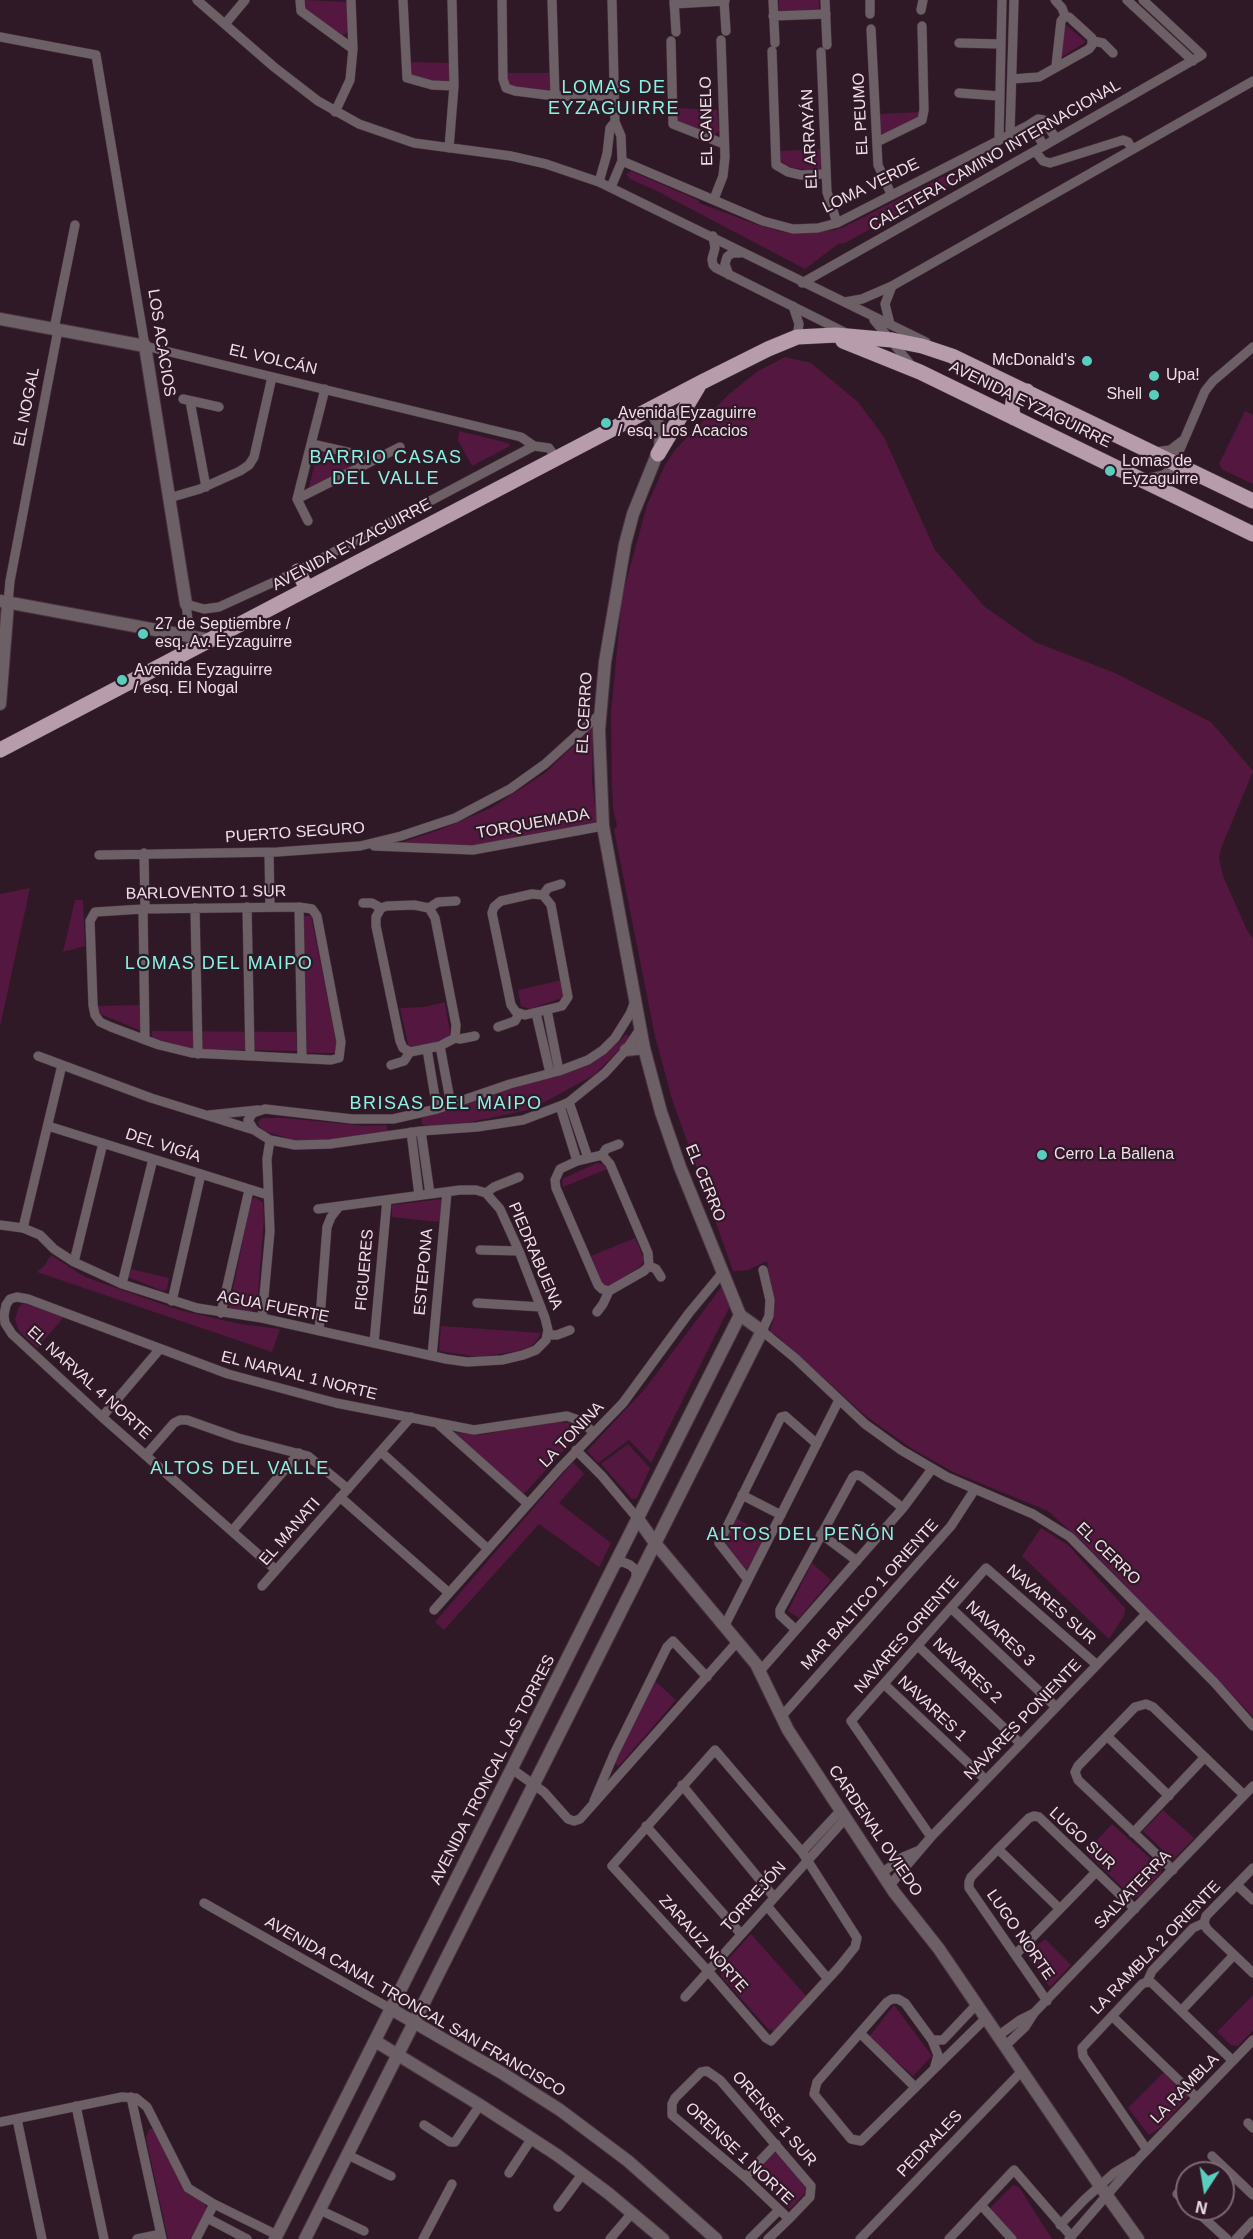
<!DOCTYPE html>
<html>
<head>
<meta charset="utf-8">
<style>
	body { margin:0 }
	#map { position:relative; width:1253px; height:2239px; overflow:hidden; background:#301927; font-family:Helvetica,sans-serif }
	canvas { display:block }
	.north { position:absolute; left:1175px; top:2161px; width:60px; height:60px; box-sizing:border-box; background:#301927; border:2px solid #7c6874; border-radius:50%; rotate:192deg; font-size:16px; font-weight:700; line-height:24px; text-align:center; color:#eedee7 }
	.north::after { content:''; display:block; margin:auto; width:21px; height:27px; background:#59cebe; clip-path:polygon(50% 0,100% 100%,50% 72%,0 100%) }
</style>
</head>
<body>
<div id="map">
<canvas width="1253" height="2239"></canvas>
<div class="north">N</div>
</div>
<script>
const ctx = document.querySelector('canvas').getContext('2d');
ctx.lineJoin = 'round';
function fillPath(path, color) { ctx.fillStyle = color; ctx.fill(path, 'evenodd'); }
const poly = rows => new Path2D(rows.map(r => 'M' + r).join(''));
function strokePath(path, color, width, dash) { ctx.strokeStyle = color; ctx.lineWidth = width; ctx.lineCap = dash ? 'butt' : 'round'; ctx.setLineDash(dash || []); ctx.stroke(path); }
function drawText(font, color, halo, rows, align = 'center') {
  ctx.font = font + ' Helvetica,sans-serif'; ctx.lineWidth = 4.5; ctx.setLineDash([]); ctx.textBaseline = 'middle'; ctx.strokeStyle = halo; ctx.fillStyle = color; for (const [text, x, y, turn = 0] of rows) {
    ctx.save(); ctx.translate(x, y); ctx.rotate((+turn || 0) * Math.PI / 180); ctx.textAlign = isNaN(turn) ? turn : align; if (halo) ctx.strokeText(text, 0, 0); ctx.fillText(text, 0, 0); ctx.restore();
  }
}
const green = poly([
	[305,0,347,2,347,32,343,36,340,35,306,11],
	[779,0,819,0,819,9,779,11],
	[1065,24,1086,42,1060,58],
	[408,62,450,63,449,84,411,77],
	[508,73,549,73,551,92,510,87,507,78],
	[677,108,717,110,719,131,712,137,677,122],
	[922,112,922,115,886,135,880,133,880,114],
	[823,149,824,165,819,172,788,167,780,160,779,151],
	[966,165,971,174,845,243,838,244,805,269,655,190,630,179,626,174,631,171,698,200,699,203,758,225,783,232,807,233,835,230,844,227],
	[785,357,811,363,858,402,884,437,935,550,985,607,1035,642,1115,673,1211,722,1253,771,1222,846,1219,858,1223,876,1247,930,1253,939,1253,1716,1086,1545,1048,1511,953,1472,911,1448,867,1417,775,1334,769,1332,774,1319,767,1261,748,1270,733,1271,672,1099,655,1036,614,830,617,825,613,809,612,786,611,713,622,597,647,505,665,465,675,450,728,395,758,371],
	[1245,411,1253,415,1253,484,1223,470,1219,464],
	[459,431,508,443,510,446,472,466,458,440],
	[318,449,368,460,308,492],
	[593,727,592,782,597,822,471,846,388,847,439,830,491,808,545,773],
	[30,888,0,1027,0,894],
	[75,900,83,900,85,946,63,952],
	[303,916,311,916,337,1046,335,1053,307,1053],
	[562,980,564,994,562,998,530,1009,521,1006,518,990],
	[445,1002,450,1033,448,1037,416,1050,409,1049,400,1008,425,1007],
	[143,1005,144,1032,100,1014,98,1006],
	[152,1031,296,1032,297,1051,194,1049,152,1038],
	[626,1034,631,1038,594,1075,532,1109,466,1123,429,1127,422,1124,421,1120,423,1116,590,1065,620,1041],
	[262,1118,285,1118,366,1126,386,1125,388,1132,326,1142,294,1140,264,1131,259,1126,258,1122],
	[597,1163,603,1164,607,1169,563,1187,562,1179],
	[255,1197,263,1203,264,1217,257,1308,251,1311,229,1308,251,1200],
	[442,1199,440,1222,392,1217,392,1205],
	[635,1238,644,1259,641,1266,610,1286,606,1286,602,1283,591,1256],
	[51,1255,85,1277,179,1310,240,1324,280,1329,272,1352,37,1272,45,1265],
	[131,1269,169,1278,167,1289,163,1291,128,1277],
	[723,1285,731,1304,651,1463,629,1440,598,1463,587,1451,644,1390],
	[24,1303,64,1317,37,1348,19,1331,15,1319,19,1307],
	[441,1326,541,1333,537,1340,531,1346,519,1351,479,1357,439,1351],
	[555,1422,576,1423,582,1430,523,1495,451,1432,479,1435],
	[628,1444,650,1468,637,1498,632,1499,601,1464],
	[573,1462,584,1474,559,1503,611,1543,599,1567,539,1524,444,1630,435,1622],
	[736,1518,765,1535,747,1571,725,1542],
	[1041,1528,1068,1545,1125,1608,1124,1616,1109,1639,1022,1556],
	[812,1563,831,1580,799,1618,788,1611],
	[655,1681,676,1700,619,1766,614,1763],
	[1163,1810,1194,1838,1173,1860,1143,1831],
	[1112,1824,1161,1868,1161,1873,1137,1898,1132,1897,1086,1852],
	[751,1934,807,1997,774,2031,768,2029,721,1976,721,1967],
	[1045,1939,1071,1965,1050,1987,1026,1955],
	[1253,1995,1253,2030,1238,2046,1231,2045,1217,2032],
	[894,2005,932,2056,913,2076,869,2037],
	[1164,2072,1189,2096,1161,2127,1149,2135,1128,2108],
	[149,2129,153,2129,156,2132,183,2189,188,2194,203,2202,207,2208,190,2239,168,2239,146,2138],
	[775,2152,805,2185,806,2192,790,2209,755,2174],
	[1013,2185,1019,2187,1052,2239,1016,2239,991,2211,991,2207]
]);
const minor = poly([
	[197,0,274,67,318,101,359,124,414,143,511,156,546,164,599,182,926,342],
	[300,0,301,11,353,49],
	[403,0,407,78,432,85,454,86],
	[502,0,503,79,506,88,515,91,555,96,614,96],
	[552,0,555,96],
	[674,0,676,32],
	[724,0,726,31],
	[773,0,775,43],
	[825,0,827,45],
	[870,0,870,14],
	[1055,0,1062,8,1065,16],
	[1127,0,1193,61],
	[674,4,725,1],
	[921,10,923,0],
	[773,16,826,14],
	[225,24,245,0],
	[871,29,878,165,891,194],
	[0,37,96,55,145,346,521,437,534,446],
	[671,41,673,124,724,144],
	[1093,41,1103,43,1113,53],
	[959,43,1000,44],
	[772,51,776,165,788,172,801,175,826,174],
	[821,52,827,192,837,223],
	[1012,79,1039,77,1089,49,1092,45,1092,38,1069,17,1065,16,1061,21,1056,66],
	[959,93,999,96],
	[335,112,350,80,353,49,351,0],
	[1027,126,1035,131,1044,146],
	[1010,133,1014,0],
	[999,139,1002,0],
	[877,142,922,120,924,110,922,26],
	[449,148,454,86,452,0],
	[1035,151,1043,161,1050,163,1123,140,1128,142,1132,149],
	[622,161,763,221,793,229,818,228,837,223,1027,126,1038,119,1044,120,1056,139],
	[599,182,607,154,610,128,615,122],
	[611,187,622,161,621,136,615,122,612,0],
	[714,199,723,176,725,157,721,40],
	[713,236,715,248,712,259,713,265,716,268,844,332],
	[729,275,725,264,727,257,732,253,740,253],
	[802,283,1035,151,1202,55,1143,0],
	[845,302,862,299,892,286,1253,81],
	[793,306,799,324,797,337],
	[874,320,911,365],
	[890,324,885,304,892,286],
	[54,329,75,225],
	[183,399,219,407],
	[190,401,206,487],
	[312,444,378,459],
	[1155,452,1170,450,1182,441],
	[1145,479,1164,475,1172,468,1205,391,1213,381,1253,347],
	[169,498,200,489,240,471,249,465,254,457,272,377],
	[297,499,400,447],
	[297,499,325,389],
	[297,499,308,521],
	[8,603,10,581,58,330],
	[186,604,204,609,219,607,298,571,534,446,549,448,556,458],
	[186,604,190,636],
	[374,846,473,850,603,826],
	[269,852,270,907],
	[144,853,145,909],
	[99,855,277,852,360,846,401,836,455,818,510,789,545,764,599,715],
	[532,894,543,895,551,905,568,997,562,1006,525,1015,516,1012,511,1005,492,913,494,907,501,901,532,894],
	[543,895,548,888,561,884],
	[363,903,372,903,381,908,387,906,414,905,429,908],
	[247,907,250,1056],
	[299,907,312,909,317,916,341,1042,339,1058,331,1060,192,1053,159,1045,111,1027,100,1022,95,1015,93,1005,90,921,95,912,143,909,299,907],
	[299,907,302,1058],
	[195,908,198,1054],
	[381,908,376,917,376,926,400,1041,403,1048,410,1052],
	[429,908,435,918,456,1025,455,1038],
	[429,908,438,902,456,901],
	[143,909,145,1040],
	[547,1010,559,1071],
	[536,1013,550,1073],
	[498,1027,515,1021,519,1014],
	[440,1046,451,1105],
	[427,1049,437,1109],
	[410,1052,440,1046,455,1038,460,1039,475,1036],
	[38,1056,151,1098,254,1130,270,1140,295,1145,330,1144,421,1131,477,1127,523,1120,560,1106,569,1102,605,1073,626,1050,640,1029],
	[391,1065,404,1061,410,1052],
	[569,1102,588,1158],
	[560,1106,577,1161],
	[209,1115,258,1110],
	[48,1126,268,1195],
	[254,1130,248,1120,253,1113,265,1109,352,1119,393,1119,437,1109,510,1084,559,1071,588,1060,603,1050,615,1038,630,1014,635,1001],
	[421,1131,430,1194],
	[411,1132,419,1195],
	[602,1155,610,1164,648,1253,649,1266],
	[486,1193,494,1187,519,1177],
	[0,1225,23,1228,40,1235,54,1249,74,1262,122,1284,197,1308,262,1318,446,1359,467,1362,502,1360,523,1355,536,1350,546,1340,548,1330,545,1318,519,1251,500,1209,486,1193,476,1190,460,1190,318,1209],
	[23,1228,62,1065],
	[480,1250,519,1251],
	[74,1262,103,1143],
	[649,1266,656,1269,661,1277],
	[763,1270,770,1300,769,1316,762,1331,795,1358,865,1424,901,1450,947,1477,1033,1514,1070,1537,1214,1682,1253,1726],
	[122,1284,153,1159],
	[609,1291,602,1289,598,1285,556,1188,555,1180,560,1169,577,1161,602,1155,606,1149,619,1144],
	[172,1301,201,1174],
	[477,1303,541,1307],
	[597,1312,603,1304,609,1291,644,1271,649,1266],
	[221,1313,249,1190],
	[262,1318,270,1231,267,1159,270,1140],
	[319,1331,327,1227,331,1217,338,1208],
	[548,1335,557,1335,570,1330],
	[374,1343,387,1200],
	[432,1356,447,1192],
	[102,1417,159,1350],
	[438,1424,528,1504],
	[576,1450,602,1476,638,1519],
	[381,1452,488,1549],
	[146,1455,174,1423,180,1420,187,1420,238,1438,308,1456,348,1489],
	[742,1495,781,1515],
	[340,1497,449,1593],
	[232,1531,299,1453],
	[821,1534,857,1561],
	[615,1564,623,1562,630,1565,636,1570,636,1581],
	[276,1570,102,1417,12,1334,5,1323,4,1315,6,1305,10,1299,17,1297,28,1299,228,1374,336,1403,474,1430,567,1416,581,1421,594,1433],
	[748,1580,719,1543,781,1417,785,1416,817,1444],
	[262,1586,411,1417],
	[951,1608,1056,1707],
	[434,1610,560,1468,623,1403,689,1313,723,1272],
	[725,1625,839,1400],
	[796,1630,780,1615,780,1610,853,1477,856,1475,861,1476,903,1508],
	[918,1646,1021,1744],
	[760,1671,903,1508,932,1469],
	[884,1684,986,1780],
	[781,1717,951,1526,975,1489],
	[1107,1736,1169,1796],
	[715,1750,802,1852,857,1938,855,1947,839,1967,771,2041,766,2038,708,1971,612,1866,715,1750],
	[512,1769,544,1792,568,1819,574,1821,580,1819,738,1641],
	[682,1785,774,1897],
	[594,1801,614,1754,667,1647,673,1641,707,1677],
	[646,1826,741,1934],
	[1133,1833,1205,1757],
	[931,1837,851,1721,986,1568,1097,1665],
	[998,1849,1060,1909],
	[802,1852,841,1810],
	[1173,1870,1078,1780,1075,1772,1078,1766,1135,1707,1146,1704,1153,1707,1244,1795],
	[882,1873,903,1857,920,1850],
	[890,1885,931,1837,1146,1614],
	[1237,1885,1253,1900],
	[204,1903,391,2009],
	[767,1906,828,1979],
	[1204,1923,1207,1929,1253,1973],
	[1016,1954,1096,1872],
	[1147,1982,1152,1983,1233,2061],
	[685,1997,846,1818],
	[1047,2001,969,1888,969,1882,971,1877,998,1849,1029,1818,1034,1816,1039,1817,1135,1909],
	[1181,2011,1234,1955],
	[1112,2016,1197,2098],
	[860,2033,915,2087],
	[998,2036,1020,2020,1034,2013],
	[932,2040,943,2040,977,2004],
	[1005,2046,1025,2027,1034,2013,1253,1786],
	[935,2066,938,2055,932,2040,905,2003,898,1999,892,1999,887,2002,817,2082,814,2094,851,2139,861,2141,986,2018],
	[131,2097,162,2239],
	[76,2106,104,2239],
	[17,2119,42,2239],
	[0,2122,122,2097,136,2098,147,2107,188,2188,214,2204,277,2235],
	[1248,2123,1253,2128],
	[424,2125,450,2142,455,2142,480,2105],
	[1147,2150,1083,2056,1082,2048,1142,1984,1147,1982,1152,1971,1193,1928,1204,1923,1206,1916,1253,1868],
	[348,2155,391,2176],
	[1212,2156,1253,2195],
	[509,2173,532,2138],
	[745,2177,776,2144],
	[1177,2194,1187,2203],
	[981,2205,1012,2239],
	[558,2207,583,2173],
	[1194,2209,1227,2239],
	[320,2210,364,2231],
	[207,2218,247,2239],
	[1060,2225,1084,2200,1114,2173,1134,2161],
	[137,2239,161,2234],
	[196,2239,214,2204],
	[423,2239,452,2184],
	[610,2239,632,2213],
	[750,2239,779,2210],
	[768,2239,789,2219,810,2197,811,2186,720,2080,707,2071,701,2072,675,2098,672,2104,672,2115,745,2177,789,2219],
	[860,2239,1022,2071],
	[949,2239,1014,2170,1071,2236],
	[1069,2239,1139,2158,1253,2040],
	[1236,2239,1253,2221]
]);
const tertiary = poly([
	[0,319,145,346,186,604],
	[0,601,210,640],
	[0,704,8,603],
	[626,1050,644,1048],
	[638,1519,655,1543,756,1664,788,1730,894,1892,939,1949,1100,2186,1138,2239],
	[391,2009,502,2073,560,2110,628,2161,716,2239],
	[375,2041,480,2105,557,2155,608,2193,663,2239],
	[275,2239,740,1315],
	[305,2239,762,1331,740,1315,680,1167,661,1112,644,1048,603,826,599,730,605,662,625,544,633,514,660,447,661,431,652,410]
]);
const primary = poly([
	[843,341,920,372,1253,534],
	[1014,418,1012,411,1013,401,1021,393,1027,391],
	[658,454,698,387],
	[298,571,307,589],
	[0,750,702,382,768,349,797,337,836,335,892,340,922,346,952,356,1253,501]
]);
const markers = [
	[1087,361,6,"#59cebe"],
	[1154,376,6,"#59cebe"],
	[1154,395,6,"#59cebe"],
	[606,423,6,"#59cebe"],
	[1110,471,6,"#59cebe"],
	[143,634,6,"#59cebe"],
	[122,680,6,"#59cebe"],
	[1042,1155,6,"#59cebe"]
];
const streetNames = [
	["EL PEUMO",861,114,-93],
	["EL CANELO",707,121,-91],
	["EL ARRAYÁN",810,139,-93],
	["CALETERA CAMINO INTERNACIONAL",995,156,-30],
	["LOMA VERDE",871,186,-26],
	["LOS ACACIOS",161,343,81],
	["EL VOLCÁN",273,360,13],
	["AVENIDA EYZAGUIRRE",1030,405,26],
	["EL NOGAL",27,407,-79],
	["AVENIDA EYZAGUIRRE",352,545,-28],
	["EL CERRO",585,713,-87],
	["TORQUEMADA",533,824,-10],
	["PUERTO SEGURO",295,833,-4],
	["BARLOVENTO 1 SUR",206,893,-1],
	["DEL VIGÍA",163,1146,18],
	["EL CERRO",705,1183,68],
	["PIEDRABUENA",535,1256,67],
	["FIGUERES",365,1270,-85],
	["ESTEPONA",424,1272,-85],
	["AGUA FUERTE",273,1307,11],
	["EL NARVAL 1 NORTE",299,1376,14],
	["EL NARVAL 4 NORTE",89,1383,42],
	["LA TONINA",572,1435,-46],
	["EL MANATI",290,1532,-49],
	["EL CERRO",1108,1554,44],
	["MAR BALTICO 1 ORIENTE",870,1595,-48],
	["NAVARES SUR",1051,1605,41],
	["NAVARES 3",1000,1634,43],
	["NAVARES ORIENTE",907,1635,-49],
	["NAVARES 2",967,1671,43],
	["NAVARES 1",932,1709,43],
	["NAVARES PONIENTE",1023,1720,-46],
	["AVENIDA TRONCAL LAS TORRES",493,1770,-63],
	["CARDENAL OVIEDO",875,1831,56],
	["LUGO SUR",1082,1839,43],
	["SALVATERRA",1133,1890,-46],
	["TORREJÓN",754,1897,-48],
	["LUGO NORTE",1020,1935,55],
	["ZARAUZ NORTE",703,1944,48],
	["LA RAMBLA 2 ORIENTE",1156,1948,-46],
	["AVENIDA CANAL TRONCAL SAN FRANCISCO",415,2007,30],
	["LA RAMBLA",1185,2089,-46],
	["ORENSE 1 SUR",774,2119,49],
	["PEDRALES",930,2144,-46],
	["ORENSE 1 NORTE",739,2154,43]
];
const poiNames = [
	["McDonald's",1075,361,"right"],
	["Upa!",1166,376],
	["Shell",1142,395,"right"],
	["Avenida Eyzaguirre",618,414],
	["/ esq. Los Acacios",618,432],
	["Lomas de",1122,462],
	["Eyzaguirre",1122,480],
	["27 de Septiembre /",155,625],
	["esq. Av. Eyzaguirre",155,643],
	["Avenida Eyzaguirre",134,671],
	["/ esq. El Nogal",134,689],
	["Cerro La Ballena",1054,1155]
];
const neighbourhoodNames = [
	["LOMAS DE",614,88],
	["EYZAGUIRRE",614,109],
	["BARRIO CASAS",386,458],
	["DEL VALLE",386,479],
	["LOMAS DEL MAIPO",219,964],
	["BRISAS DEL MAIPO",446,1104],
	["ALTOS DEL VALLE",240,1469],
	["ALTOS DEL PEÑÓN",801,1535]
];
fillPath(green, '#541740');
strokePath(minor, '#4b3542', 10);
strokePath(tertiary, '#4b3542', 14);
strokePath(primary, '#4b3542', 16);
strokePath(minor, '#6c5f66', 9);
strokePath(tertiary, '#6c5f66', 12);
strokePath(primary, '#b79dab', 15);
for (const [x, y, r, color] of markers) { const dot = new Path2D(); dot.arc(x, y, r, 0, 2 * Math.PI); ctx.fillStyle = color; ctx.fill(dot); strokePath(dot, '#301927', 2); }
drawText('16px', '#eedee7', '#301927', streetNames);
drawText('16px', '#eedee7', '#301927', poiNames, 'left');
ctx.letterSpacing = '1.5px';
drawText('18px', '#8af2e2', '#301927', neighbourhoodNames);
ctx.letterSpacing = '0px';
</script>
</body>
</html>
